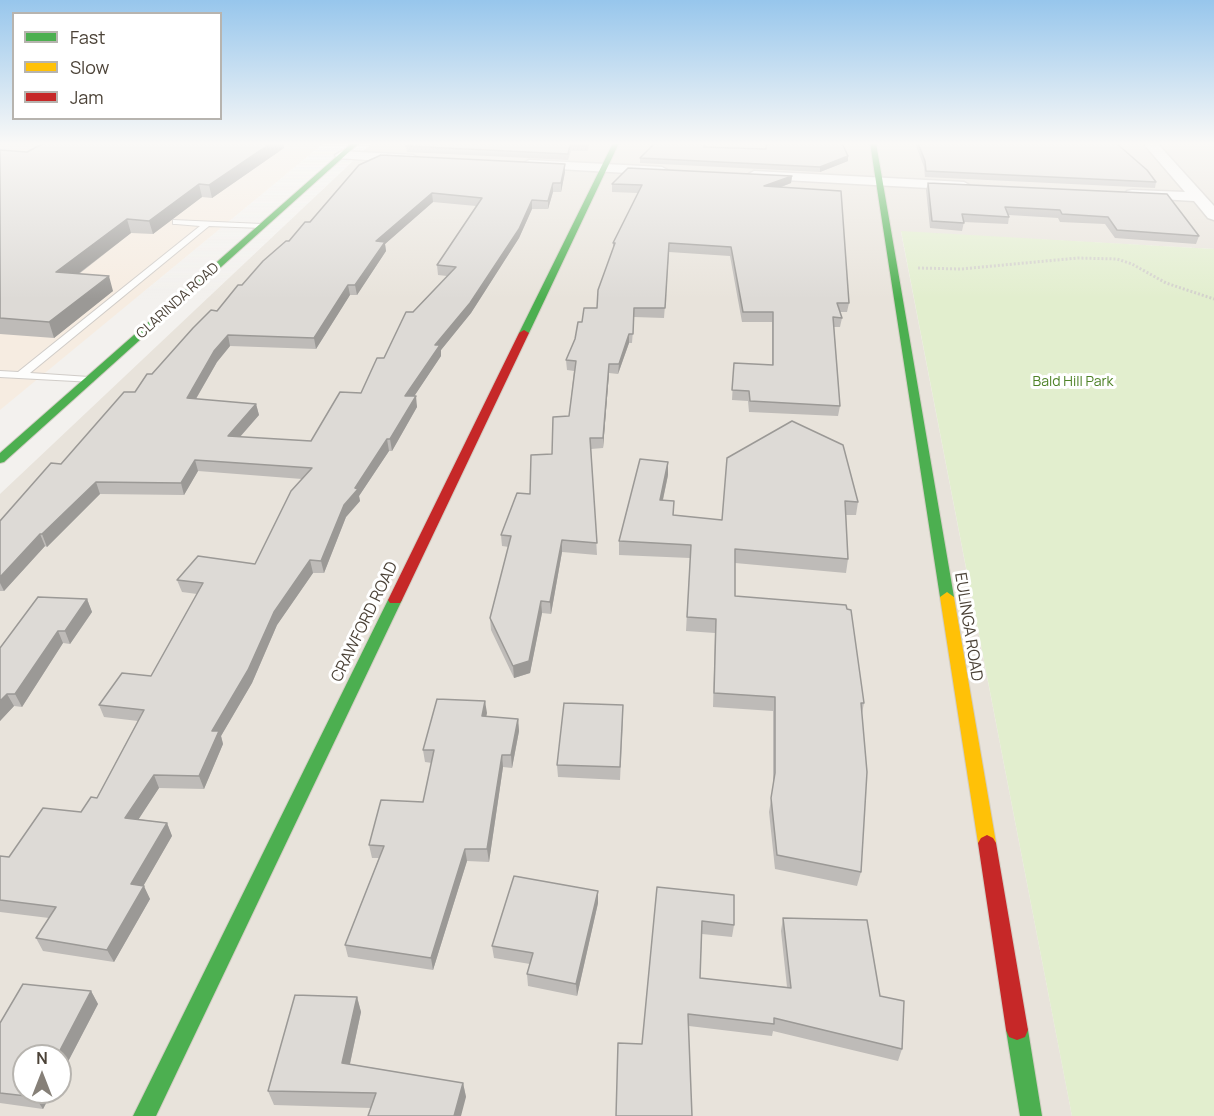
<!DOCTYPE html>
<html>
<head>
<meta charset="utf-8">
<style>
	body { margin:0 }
	#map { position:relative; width:1214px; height:1116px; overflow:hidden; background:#f3f1ee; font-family:Manrope,sans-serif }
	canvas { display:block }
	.legend { position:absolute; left:12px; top:12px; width:210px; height:108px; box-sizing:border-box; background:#fff; border:2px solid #b7b4af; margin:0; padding:8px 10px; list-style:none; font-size:18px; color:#4c4338 }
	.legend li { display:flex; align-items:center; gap:12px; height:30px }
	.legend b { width:30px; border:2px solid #b7b4af }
	.north { position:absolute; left:12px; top:1044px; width:60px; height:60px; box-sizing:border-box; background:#fff; border:2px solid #b7b4af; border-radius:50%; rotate:0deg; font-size:16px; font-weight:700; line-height:24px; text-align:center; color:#4c4338 }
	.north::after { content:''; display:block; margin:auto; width:21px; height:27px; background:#868078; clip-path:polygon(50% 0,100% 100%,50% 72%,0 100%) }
</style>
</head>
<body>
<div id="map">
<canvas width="1214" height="1116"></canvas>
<ul class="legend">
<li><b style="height:8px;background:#4caf50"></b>Fast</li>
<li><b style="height:8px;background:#ffc107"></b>Slow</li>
<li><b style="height:8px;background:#c62828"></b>Jam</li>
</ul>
<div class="north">N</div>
</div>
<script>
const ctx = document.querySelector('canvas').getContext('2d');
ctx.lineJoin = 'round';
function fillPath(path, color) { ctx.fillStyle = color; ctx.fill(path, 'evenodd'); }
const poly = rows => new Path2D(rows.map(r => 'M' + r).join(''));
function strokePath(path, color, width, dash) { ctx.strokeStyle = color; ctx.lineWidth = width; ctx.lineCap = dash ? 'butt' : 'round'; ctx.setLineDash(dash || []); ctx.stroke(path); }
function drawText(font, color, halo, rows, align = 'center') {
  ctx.font = font + ' Manrope,sans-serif'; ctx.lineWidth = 6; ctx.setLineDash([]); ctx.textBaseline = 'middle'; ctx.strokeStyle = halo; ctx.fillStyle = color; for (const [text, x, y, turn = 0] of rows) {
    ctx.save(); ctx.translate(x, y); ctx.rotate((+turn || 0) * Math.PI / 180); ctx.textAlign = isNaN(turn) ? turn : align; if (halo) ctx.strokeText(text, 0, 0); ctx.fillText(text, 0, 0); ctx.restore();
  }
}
const residential = poly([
	[372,143,1214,143,1214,249,901,232,1072,1116,0,1116,0,494],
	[24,1056,60,1056,60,1092,24,1092]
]);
const commercial = poly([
	[0,143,324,143,0,410]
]);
const green = poly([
	[901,231,1214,249,1214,1116,1072,1116]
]);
const path = poly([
	[918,268,961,269,1078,258,1117,259,1132,264,1166,283,1214,299]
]);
const lane = poly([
	[173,220,262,224,266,226,262,228,209,226,30,373,89,377,93,378,93,382,0,377,0,371,18,372,200,226,176,224,173,224,173,220]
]);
const street = poly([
	[1143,143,1157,143,1214,206,1214,220,1208,218,1194,201,1127,197,1125,194,1127,191,1132,190,1185,192,1143,143],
	[342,151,413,155,420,159,413,163,337,158,335,155,342,151],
	[529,160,662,167,669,171,662,175,524,167,522,164,529,160],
	[754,171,964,182,971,186,964,190,749,178,747,175,754,171]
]);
const fast = poly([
	[352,143,359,143,4,462,0,463,0,453,352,143],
	[613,143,619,143,529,333,521,335,519,333,613,143],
	[870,143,876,143,954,597,947,602,940,597,870,143],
	[395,595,402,600,156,1116,133,1116,388,600,395,595],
	[1017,1020,1025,1023,1028,1030,1042,1116,1020,1116,1006,1030,1009,1023,1017,1020]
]);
const slow = poly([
	[947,592,954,597,996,843,993,848,987,851,981,848,978,843,940,597,947,592]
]);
const jam = poly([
	[524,330,529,333,402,600,400,603,390,603,388,600,519,333,524,330],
	[987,835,993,838,996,843,1028,1030,1025,1037,1017,1040,1009,1037,1006,1030,978,843,981,838,987,835]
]);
const wall = poly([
	[44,143,283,143,284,148,212,198,202,197,153,234,131,233,79,274,113,291,54,338,0,334,0,150,27,152],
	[413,143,589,143,588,151,571,151,568,160,407,152,406,146],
	[915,143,1116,143,1156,182,1155,188,925,177,924,167],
	[705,147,848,161,820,172,640,163,640,158],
	[565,164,565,172,561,192,553,192,548,209,532,209,519,238,471,313,441,350,441,356,414,396,417,407,392,451,389,451,359,496,360,501,346,517,324,573,313,573,277,625,252,683,221,736,223,744,204,789,159,788,138,819,167,823,172,836,143,886,150,899,114,962,43,951,36,938,49,918,0,912,0,856,9,857,81,812,97,798,138,721,104,717,99,705,151,676,197,594,182,592,177,580,255,564,302,479,198,471,184,495,100,494,47,547,45,546,4,591,0,591,0,521,61,464,135,392,152,374,217,311,242,285,310,222,359,165],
	[433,202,476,206,437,265,438,275,447,276,413,312,361,393,311,441,240,437,259,415,256,404,196,399,217,362,230,346,316,349,350,295,357,295,386,251,385,244],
	[792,176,791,183,781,187,849,303,847,312,840,312,842,318,840,327,834,327,840,406,838,416,749,412,748,401,732,400,734,363,772,365,772,322,742,322,730,256,669,252,664,318,634,317,632,343,629,343,618,374,609,373,603,448,591,449,597,555,562,552,551,614,542,613,530,673,514,678,491,630,490,618,509,547,502,546,501,535,530,494,552,454,569,416,574,371,567,370,566,360,582,322,597,308,613,249,613,243,638,193,612,192,612,184],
	[928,183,1167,194,1199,236,1196,244,1115,238,1105,224,1060,222,1058,218,1009,215,1009,217,1008,224,964,222,962,231,930,228,926,190],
	[727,458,858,502,856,515,846,515,848,559,846,573,735,563,735,596,864,703,862,713,861,872,857,886,775,869,769,812,773,787,773,711,713,707,715,633,686,631,690,558,619,555,619,541,668,475,663,500,674,515,722,520],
	[87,599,92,612,70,644,63,643,22,707,14,706,0,721,0,648],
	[487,713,486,717,518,719,519,731,512,768,503,767,489,862,467,861,433,970,348,957,345,945,379,858,372,858,369,845,423,802,432,763,425,762,423,750],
	[623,717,620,780,558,777,557,765],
	[657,887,734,925,732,937,702,934,700,978,787,987,781,931,783,918,880,996,902,1049,898,1061,773,1031,772,1036,689,1026,642,1044],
	[598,903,577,996,528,986,527,974,530,964,494,958,492,946],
	[91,991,98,1004,60,1077,60,1056,24,1092,52,1092,43,1109,0,1103,0,1023],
	[357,997,361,1012,350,1064,463,1083,466,1097,371,1108,274,1105,268,1091]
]);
const shadedWall = poly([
	[271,143,283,143,284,148,212,198,209,185],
	[848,156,848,161,820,172,820,167],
	[565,164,565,172,561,192,561,183],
	[792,176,791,183,763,194,764,186],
	[553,183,553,192,548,209,548,201],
	[199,184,202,197,153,234,149,221],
	[432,193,433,202,385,244,386,251,357,295,355,285,376,241],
	[532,200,532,209,519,238,471,313,441,350,441,356,407,407,405,396,435,345],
	[127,219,131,233,61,287,56,272],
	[109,276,113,291,54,338,49,322],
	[348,285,350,295,316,349,314,338],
	[629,334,629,343,618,374,619,364],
	[228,335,230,346,217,362,190,409,187,398,214,351],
	[609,364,609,373,603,448,603,438],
	[416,396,417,407,392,451,390,439],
	[256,404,259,415,231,447,228,436],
	[387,439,389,451,359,496,360,501,346,517,324,573,321,561,344,505],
	[195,460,198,471,184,495,181,483],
	[668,462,668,475,660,513,660,500],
	[96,482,100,494,47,547,42,534],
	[40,534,45,546,4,591,0,583,0,577],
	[562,540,562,552,551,614,550,602],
	[310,560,313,573,277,625,252,683,221,736,223,744,204,789,199,776,212,731,274,612],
	[87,599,92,612,70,644,65,631],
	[541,601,542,613,530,673,514,678,513,666],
	[58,631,63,643,22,707,15,694],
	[7,694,14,706,0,721,0,701],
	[485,701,487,713,483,729,482,716],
	[518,719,519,731,512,768,511,755],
	[502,755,503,767,489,862,487,849],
	[154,775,159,788,131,831,125,818],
	[167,823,172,836,137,897,131,884],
	[465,849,467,861,433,970,431,958],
	[144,886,150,899,114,962,107,950],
	[598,891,598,903,577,996,576,984],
	[91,991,98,1004,60,1077,60,1056,57,1056],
	[357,997,361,1012,347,1077,342,1063],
	[463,1083,466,1097,461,1116,454,1116],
	[37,1092,52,1092,43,1109,35,1097]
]);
const building = poly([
	[44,143,271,143,209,185,199,184,149,221,127,219,56,272,109,276,49,322,0,318,0,150,27,152,44,143],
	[413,143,588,143,588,145,570,145,568,154,406,146,413,143],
	[655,143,705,143,704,147,766,149,767,143,842,143,848,156,820,167,640,158,655,143],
	[918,143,1116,143,1147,170,1156,182,926,171,925,161,918,143],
	[381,155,565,164,561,183,553,183,548,201,532,200,519,229,470,303,435,345,440,345,405,396,416,396,390,439,387,439,355,488,358,489,344,505,321,561,310,560,274,612,248,670,212,731,219,731,199,776,154,775,125,818,167,823,131,884,144,886,107,950,36,938,56,907,0,900,0,856,9,857,43,808,81,812,91,797,97,798,144,710,99,705,122,673,151,676,203,583,177,580,198,556,255,564,291,491,312,468,195,460,181,483,96,482,42,534,40,534,0,577,0,521,51,463,61,464,124,392,135,392,147,374,152,374,193,328,211,310,217,311,238,285,242,285,263,261,286,241,289,241,305,222,310,222,359,165,381,155],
	[432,193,482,198,437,265,456,267,413,312,406,312,384,358,377,358,361,393,340,392,311,441,228,436,256,404,187,398,214,351,228,335,314,338,348,285,355,285,385,242,376,241,432,193],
	[628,168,792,176,764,186,841,191,849,303,837,303,842,318,833,317,840,406,750,401,749,391,732,390,734,363,773,365,773,312,743,312,731,247,669,243,665,308,634,308,633,334,629,334,619,364,609,364,603,438,590,438,597,543,562,540,550,602,541,601,529,661,513,666,490,618,511,536,501,535,517,493,530,494,531,455,552,454,553,417,569,416,576,361,566,360,575,339,578,322,582,322,584,308,597,308,598,290,615,243,613,243,642,185,612,184,628,168],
	[928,183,1167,194,1199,236,1117,230,1108,217,1062,214,1060,210,1005,207,1009,217,962,214,964,223,932,221,928,183],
	[792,421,843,445,858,502,845,501,848,559,735,549,735,596,846,605,847,609,851,610,864,703,861,703,867,772,861,872,777,855,771,798,775,773,775,697,714,693,716,619,687,617,691,545,619,541,640,459,668,462,660,500,674,501,673,515,722,520,727,458,792,421],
	[38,597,87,599,65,631,58,631,15,694,7,694,0,701,0,648,38,597],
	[437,699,485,701,482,716,518,719,511,755,502,755,487,849,465,849,431,958,345,945,384,846,369,845,381,800,423,802,434,750,423,750,437,699],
	[564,703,623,705,620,767,557,765,564,703],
	[514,876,598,891,576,984,527,974,533,953,492,946,514,876],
	[657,887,734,895,734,925,702,921,700,978,791,988,783,918,867,920,880,996,904,1001,902,1049,774,1018,774,1024,688,1014,692,1116,616,1116,618,1043,642,1044,657,887],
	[23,984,91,991,57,1056,24,1056,24,1092,37,1092,35,1097,0,1093,0,1023,23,984],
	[295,995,357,997,342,1063,463,1083,454,1116,368,1116,376,1093,268,1091,295,995]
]);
const farStreetnames = [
	["CLARINDA ROAD",178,301,-42]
];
const farParknames = [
	["Bald Hill Park",1073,382]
];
const streetNames = [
	["CRAWFORD ROAD",365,622,-64],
	["EULINGA ROAD",968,627,81]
];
fillPath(residential, '#e8e3db');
fillPath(commercial, '#f6ece1');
fillPath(green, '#e2eece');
strokePath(lane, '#d0ccc8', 2);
strokePath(street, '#d0ccc8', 3);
strokePath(fast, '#d3cec4', 2);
strokePath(slow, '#d3cec4', 2);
strokePath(jam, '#d3cec4', 2);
strokePath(path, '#d3d1cc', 3, [2, 2]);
fillPath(lane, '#fdfdfc');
fillPath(street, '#fdfdfc');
fillPath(fast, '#4caf50');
fillPath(slow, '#ffc107');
fillPath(jam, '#c62828');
fillPath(wall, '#bebbb8');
fillPath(shadedWall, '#9b9996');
fillPath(building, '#dddad6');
strokePath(building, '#9b9996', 1.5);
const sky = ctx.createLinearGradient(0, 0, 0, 299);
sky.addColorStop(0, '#97c6ec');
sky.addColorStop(0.48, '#faf9f7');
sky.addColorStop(1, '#faf9f700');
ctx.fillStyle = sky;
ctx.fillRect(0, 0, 1214, 299);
drawText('14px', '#4c4338', '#fff', farStreetnames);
drawText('14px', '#4e8227', '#fff', farParknames);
drawText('16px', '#4c4338', '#fff', streetNames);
</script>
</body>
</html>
